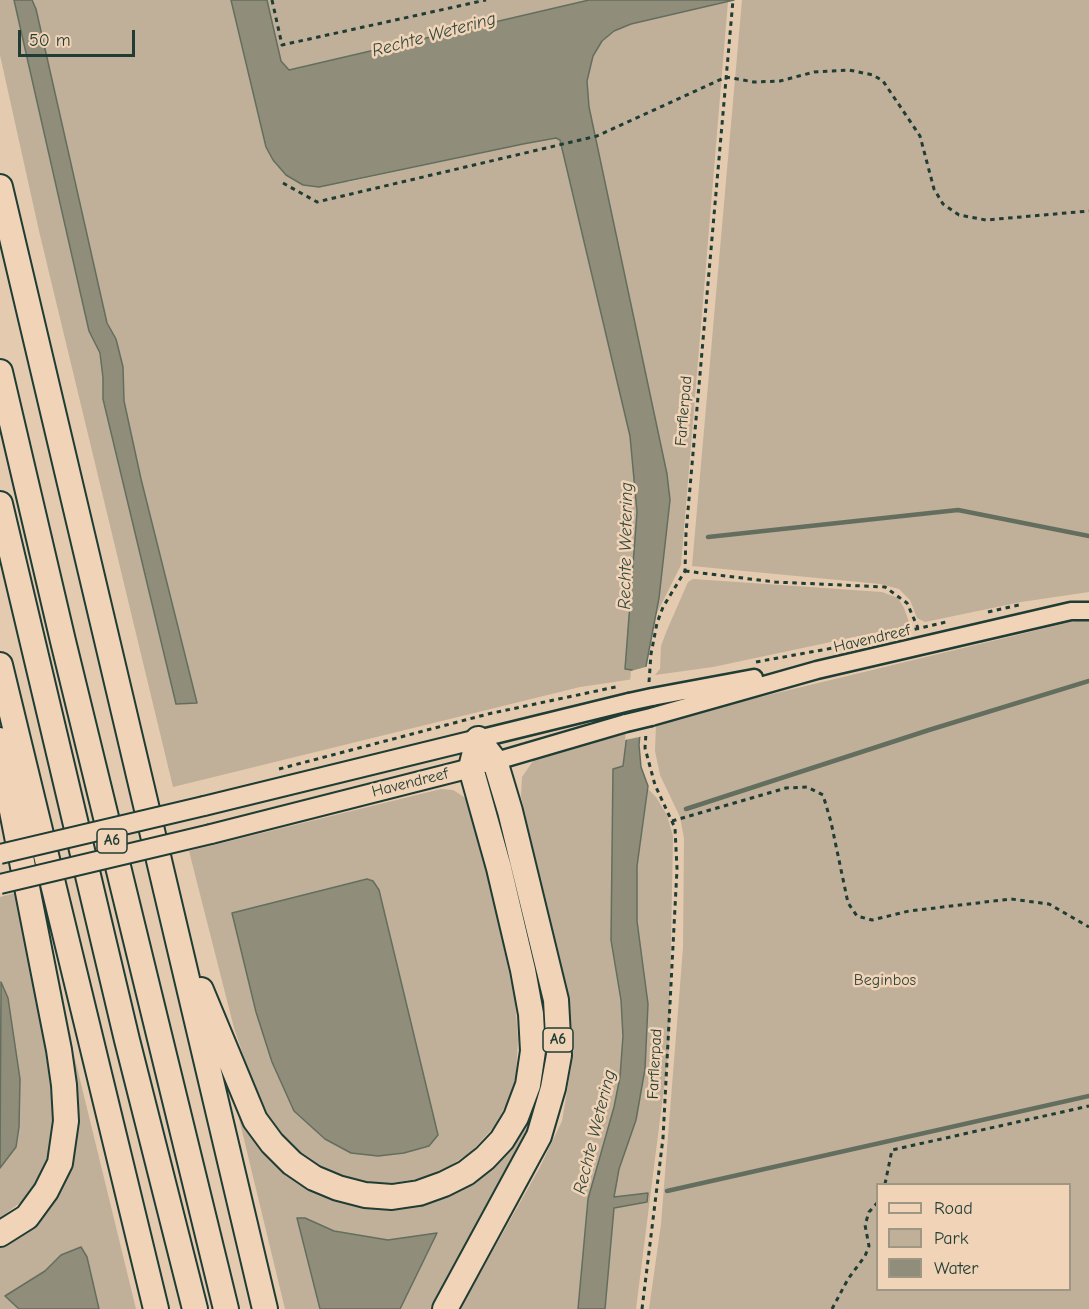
<!DOCTYPE html>
<html>
<head>
<meta charset="utf-8">
<style>
	body { margin:0 }
	#map { position:relative; width:1089px; height:1309px; overflow:hidden; background:#e4caaf; font-family:"Comic Neue",sans-serif }
	canvas { display:block }
	.legend { position:absolute; left:876px; top:1183px; width:195px; height:108px; box-sizing:border-box; background:#f1d3b7; border:2px solid #9d9783; margin:0; padding:8px 10px; list-style:none; font-size:18px; color:#1f3d34 }
	.legend li { display:flex; align-items:center; gap:12px; height:30px }
	.legend b { width:30px; border:2px solid #9d9783 }
	.scale { position:absolute; left:18px; top:30px; width:117px; height:27px; box-sizing:border-box; border:3px solid #1f3d34; border-top:0; padding-left:8px; font-size:18px; line-height:21px; white-space:nowrap; color:#1f3d34; -webkit-text-stroke:4px #f1d3b7; paint-order:stroke }
</style>
</head>
<body>
<div id="map">
<canvas width="1089" height="1309"></canvas>
<ul class="legend">
<li><b style="height:8px;background:#f1d3b7"></b>Road</li>
<li><b style="height:16px;background:#c0af99"></b>Park</li>
<li><b style="height:16px;background:#908e7b"></b>Water</li>
</ul>
<div class="scale">50 m</div>
</div>
<script>
const ctx = document.querySelector('canvas').getContext('2d');
ctx.lineJoin = 'round';
function fillPath(path, color) { ctx.fillStyle = color; ctx.fill(path, 'evenodd'); }
const poly = rows => new Path2D(rows.map(r => 'M' + r).join(''));
function strokePath(path, color, width, dash) { ctx.strokeStyle = color; ctx.lineWidth = width; ctx.lineCap = dash ? 'butt' : 'round'; ctx.setLineDash(dash || []); ctx.stroke(path); }
function drawText(font, color, halo, rows, align = 'center') {
  ctx.font = font + ' "Comic Neue",sans-serif'; ctx.lineWidth = 5; ctx.setLineDash([]); ctx.textBaseline = 'middle'; ctx.strokeStyle = halo; ctx.fillStyle = color; for (const [text, x, y, turn = 0] of rows) {
    ctx.save(); ctx.translate(x, y); ctx.rotate((+turn || 0) * Math.PI / 180); ctx.textAlign = isNaN(turn) ? turn : align; if (halo) ctx.strokeText(text, 0, 0); ctx.fillText(text, 0, 0); ctx.restore();
  }
}
const green = poly([
	[0,0,14,0,16,6,89,331,100,353,103,378,103,399,139,544,188,665,141,479,124,401,123,367,116,339,107,323,36,9,32,0,231,0,266,147,348,182,523,144,556,138,560,140,630,437,637,512,626,669,632,670,634,679,580,687,173,787,39,231,0,55],
	[267,0,589,0,289,70,281,61],
	[742,0,1089,0,1089,592,1021,602,925,622,917,618,910,600,899,589,880,584,692,566],
	[728,1,681,565,657,613,670,500,667,474,589,107,587,81,593,57,602,41,614,31,631,24],
	[693,579,882,592,898,598,904,608,909,622,906,626,713,667,655,675,660,669,661,646,667,630,688,582],
	[1075,621,1089,621,1089,1309,649,1309,661,1224,683,948,684,838,680,817,660,775,655,751,656,725,694,713],
	[878,1184,1070,1184,1070,1290,878,1290],
	[627,732,623,766,613,770,611,940,621,1000,623,1036,620,1077,614,1107,588,1199,578,1309,460,1309,540,1167,562,1121,571,1067,571,1028,563,980,521,796,522,777,533,761,551,752],
	[441,789,453,790,464,797,474,812,515,1000,518,1040,516,1076,508,1101,494,1127,471,1152,448,1167,422,1178,392,1183,358,1181,322,1167,293,1147,269,1117,250,1075,234,1028,189,851],
	[367,879,373,882,379,890,438,1135,429,1146,404,1153,378,1156,325,1139,294,1111,272,1062,256,1012,232,913],
	[648,789,656,797,667,815,673,836,669,1048,636,1309,605,1309,614,1208,647,1201,647,1193,613,1198,619,1169,636,1120,645,1069,648,1004,637,921,637,866],
	[498,806,541,1001,544,1039,541,1077,533,1123,439,1309,400,1309,437,1233,388,1240,334,1231,305,1218,297,1219,320,1309,285,1309,227,1069,245,1114,349,1199,470,1177,536,1075,491,808],
	[15,893,46,1054,54,1117,48,1155,35,1184,21,1202,0,1218,0,1168,16,1147,19,1127,20,1079,0,983,0,897],
	[38,913,73,1051,136,1309,99,1309,87,1257,81,1247,61,1255,45,1271,6,1296,19,1309,0,1309,0,1241,60,1181]
]);
const water = poly([
	[14,0,32,0,36,9,107,323,116,339,123,367,124,401,141,479,197,703,176,704,103,399,103,378,100,353,89,331,14,0],
	[231,0,267,0,281,61,289,70,589,0,734,0,631,24,614,31,602,41,593,56,587,81,589,107,667,474,670,500,659,598,646,666,639,745,641,767,648,786,637,866,637,921,648,1004,645,1069,636,1120,619,1169,614,1197,648,1193,647,1202,614,1208,605,1309,578,1309,588,1199,614,1107,620,1077,623,1036,621,1000,611,940,613,769,623,766,634,679,632,670,625,669,637,512,630,436,560,140,556,138,523,144,319,187,303,185,286,175,273,160,266,147,231,0],
	[367,879,373,881,379,890,438,1135,429,1146,404,1153,378,1156,351,1153,325,1139,294,1111,272,1062,256,1012,232,913,367,879],
	[1,982,8,998,20,1079,19,1127,16,1147,0,1168,1,982],
	[297,1218,305,1218,334,1231,388,1240,437,1233,400,1309,320,1309,297,1218],
	[81,1247,87,1257,99,1309,19,1309,5,1296,45,1271,61,1255,81,1247]
]);
const pier = poly([
	[649,666,644,736,625,740,631,671]
]);
const stream = poly([
	[708,537,958,510,1089,536],
	[686,809,929,730,1089,681],
	[667,1191,1089,1096]
]);
const path = poly([
	[272,0,282,45,486,0],
	[283,183,317,202,597,136,726,77,754,82,780,81,814,72,849,70,873,75,883,81,920,136,934,189,943,204,959,215,986,220,1089,211],
	[685,571,775,582,885,587,907,603,918,628],
	[988,612,1019,605],
	[756,662,833,648,946,622],
	[649,682,651,654,657,623,663,607,685,571,686,533,733,0],
	[279,769,488,714,620,686],
	[672,821,786,788,807,787,823,795,831,822,848,903,857,916,872,920,909,911,1011,899,1049,904,1089,927],
	[885,1184,892,1150,1089,1106],
	[642,1309,663,1138,677,869,675,828,655,785,645,748,646,733],
	[832,1309,848,1279,865,1256,869,1246,865,1225,869,1212,878,1202]
]);
const tertiary = poly([
	[652,697,754,678],
	[651,717,817,670,1071,611,1089,611],
	[478,739,629,702],
	[486,764,626,723]
]);
const secondary = poly([
	[204,806,478,739],
	[211,834,471,768]
]);
const motorway = poly([
	[0,187,265,1309],
	[0,372,63,641,226,1309],
	[0,504,127,1040,195,1309],
	[0,665,156,1309],
	[0,740,3,765,59,1050,64,1085,66,1121,60,1163,46,1191,27,1217,0,1234],
	[201,990,255,1120,272,1143,292,1163,314,1178,338,1188,365,1195,392,1197,419,1193,444,1184,466,1173,485,1158,502,1140,516,1117,528,1085,533,1051,531,1014,523,970,499,868,471,768,478,739],
	[445,1309,539,1136,553,1088,559,1055,556,1000,510,811,495,761,478,739]
]);
const tertiaryBridge = poly([
	[629,702,652,697],
	[626,723,651,717]
]);
const secondaryBridge = poly([
	[0,854,204,806],
	[0,884,211,834]
]);
const shields = [
	[112,841,30],
	[558,1040,30]
];
const shieldNames = [
	["A6",112,841],
	["A6",558,1040]
];
const streetNames = [
	["Farflerpad",684,411,-85],
	["Havendreef",872,639,-13],
	["Havendreef",410,783,-14],
	["Farflerpad",655,1064,-87]
];
const parkNames = [
	["Beginbos",885,980]
];
const waterNames = [
	["Rechte Wetering",434,35,-15],
	["Rechte Wetering",626,546,-89],
	["Rechte Wetering",595,1132,-76]
];
fillPath(green, '#c0af99');
fillPath(water, '#908e7b');
strokePath(water, '#636e5f', 1.5);
fillPath(pier, '#e4caaf');
strokePath(stream, '#636e5f', 4.5);
strokePath(tertiary, '#1f3d34', 21);
strokePath(secondary, '#1f3d34', 22);
strokePath(motorway, '#1f3d34', 28);
strokePath(path, '#1f3d34', 3, [4.5, 4.5]);
strokePath(tertiary, '#f1d3b7', 16);
strokePath(secondary, '#f1d3b7', 18);
strokePath(motorway, '#f1d3b7', 24);
strokePath(tertiaryBridge, '#1f3d34', 21, []);
strokePath(secondaryBridge, '#1f3d34', 22, []);
strokePath(tertiaryBridge, '#f1d3b7', 16);
strokePath(secondaryBridge, '#f1d3b7', 18);
for (const [x, y, w] of shields) { const box = new Path2D(); box.roundRect(x - w / 2, y - 12, w, 24, 4.5); ctx.fillStyle = '#f1d3b7'; ctx.fill(box); strokePath(box, '#1f3d34', 1.5); }
drawText('bold 15px', '#1f3d34', null, shieldNames);
drawText('16px', '#1f3d34', '#f1d3b7', streetNames);
drawText('16px', '#2f483e', '#f1d3b7', parkNames);
drawText('italic 18px', '#30493f', '#f1d3b7', waterNames);
</script>
</body>
</html>
